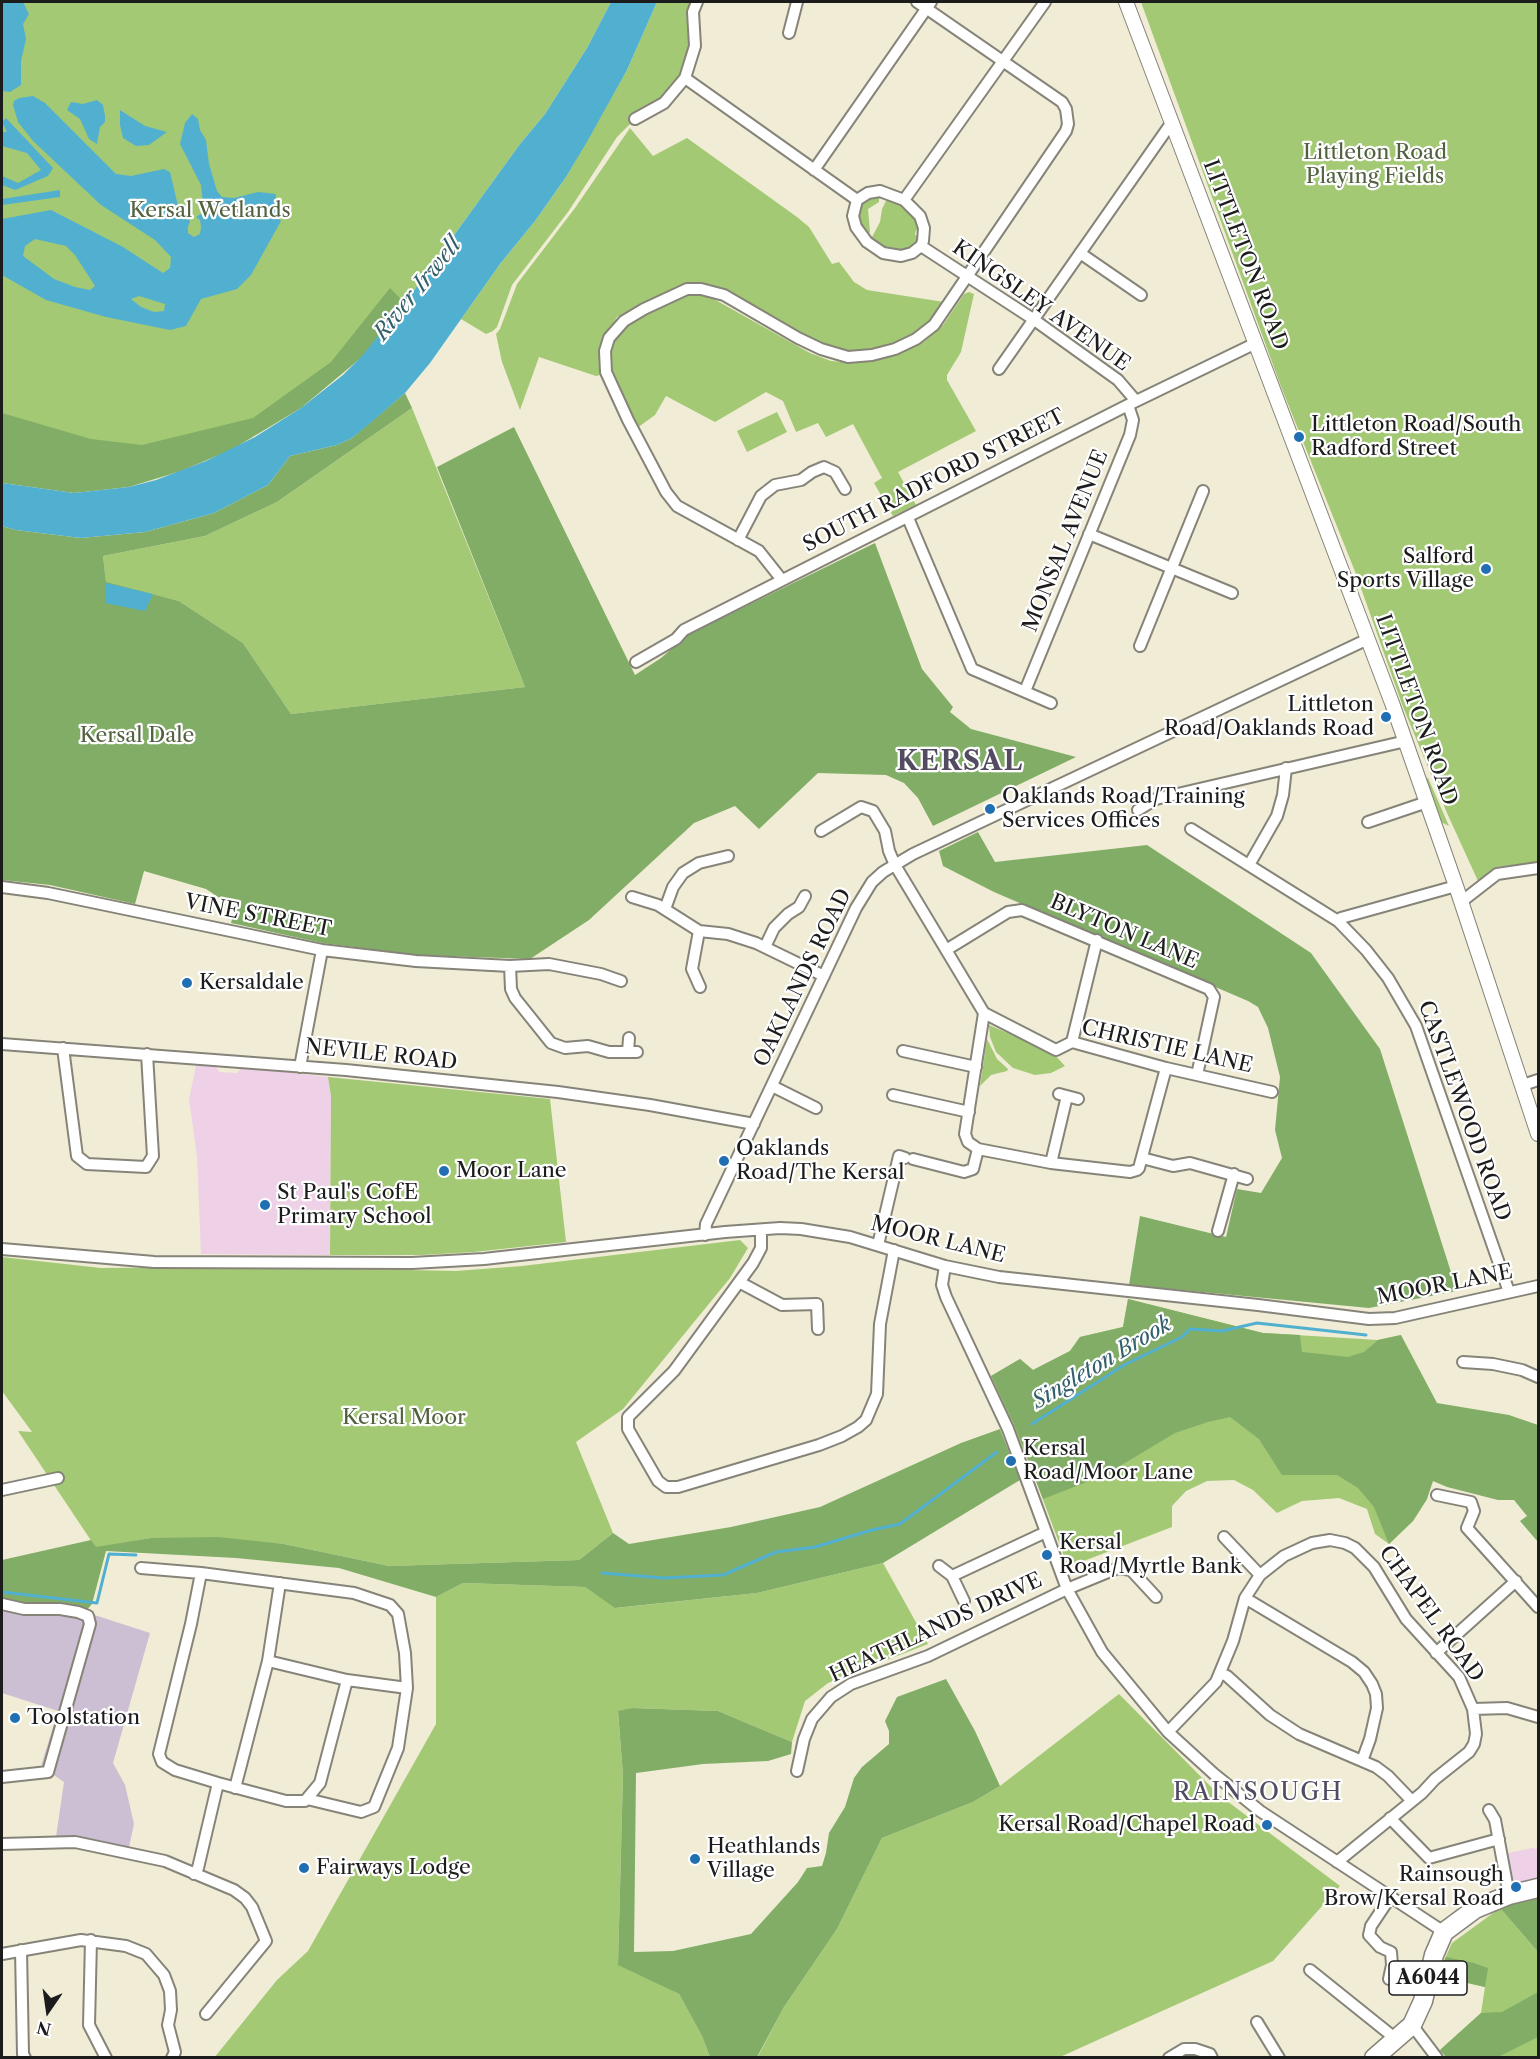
<!DOCTYPE html>
<html>
<head>
<meta charset="utf-8">
<style>
	body { margin:0 }
	#map { position:relative; width:1540px; height:2059px; overflow:hidden; background:#f0ecd6; font-family:"Libre Caslon Text",serif }
	canvas { display:block }
	.frame { position:absolute; inset:0; border:3px solid #1c1c1c; pointer-events:none }
	.north { position:absolute; left:18px; top:1981px; width:60px; height:60px; -webkit-text-stroke:4px #fff; paint-order:stroke; rotate:193deg; font-size:16px; font-weight:700; line-height:24px; text-align:center; color:#1c1c1c }
	.north::after { content:''; display:block; margin:auto; width:21px; height:27px; background:#1c1c1c; clip-path:polygon(50% 0,100% 100%,50% 72%,0 100%) }
</style>
</head>
<body>
<div id="map">
<canvas width="1540" height="2059"></canvas>
<div class="frame"></div>
<div class="north">N</div>
</div>
<script>
const ctx = document.querySelector('canvas').getContext('2d');
ctx.lineJoin = 'round';
function fillPath(path, color) { ctx.fillStyle = color; ctx.fill(path, 'evenodd'); }
const poly = rows => new Path2D(rows.map(r => 'M' + r).join(''));
function strokePath(path, color, width, dash) { ctx.strokeStyle = color; ctx.lineWidth = width; ctx.lineCap = dash ? 'butt' : 'round'; ctx.setLineDash(dash || []); ctx.stroke(path); }
function drawText(font, color, halo, rows, align = 'center') {
  ctx.font = font + ' "Libre Caslon Text",serif'; ctx.lineWidth = 4.5; ctx.setLineDash([]); ctx.textBaseline = 'middle'; ctx.strokeStyle = halo; ctx.fillStyle = color; for (const [text, x, y, turn = 0] of rows) {
    ctx.save(); ctx.translate(x, y); ctx.rotate((+turn || 0) * Math.PI / 180); ctx.textAlign = isNaN(turn) ? turn : align; if (halo) ctx.strokeText(text, 0, 0); ctx.fillText(text, 0, 0); ctx.restore();
  }
}
const built = poly([
	[215,1065,219,1072,237,1073,242,1067,328,1077,331,1096,330,1255,201,1254,197,1156,189,1099,196,1066],
	[1532,1848,1538,1849,1538,1882,1512,1888,1504,1854]
]);
const industrial = poly([
	[2,1600,82,1611,150,1633,113,1763,125,1785,134,1824,129,1847,56,1837,64,1782,41,1766,58,1711,2,1693]
]);
const green = poly([
	[2,2,611,2,587,48,545,114,520,144,405,303,301,408,2,483],
	[657,2,691,2,687,13,690,43,682,72,664,96,657,102,630,116,630,124,617,137,568,212,512,285,497,327,493,331,486,334,461,319,500,264,535,221,566,177,627,70],
	[1141,2,1538,2,1538,862,1496,867,1478,881,1447,813,1403,707,1356,574,1280,384],
	[630,128,653,156,687,138,797,217,809,227,832,264,839,262,854,282,867,290,944,302,923,328,912,337,889,348,854,353,825,348,724,292,680,287,617,317,602,342,600,375,596,376,539,357,520,410,502,362,496,334,500,329,517,284,575,208],
	[877,195,879,197,879,202,868,209,870,232,867,236,857,222,859,204,862,201],
	[890,198,907,208,905,210,908,212,910,211,914,214,921,231,916,230,915,235,921,237,920,241,906,252,884,249,871,239,880,222,882,209,886,201],
	[969,292,974,294,961,352,947,375,947,380,976,431,898,472,916,505,893,516,874,483,882,478,853,424,826,437,818,423,796,432,783,401,766,392,715,422,666,396,655,415,637,428,608,367,610,345,625,324,681,295,693,294,712,298,810,353,831,361,857,363,887,357,925,341,943,325,964,294],
	[412,408,525,687,291,714,243,643,179,601,106,583,103,556,205,536,277,502],
	[777,412,787,432,747,452,737,431],
	[1425,778,1428,778,1449,826,1441,822],
	[989,1025,1052,1052,1065,1066,1051,1073,1035,1075,1013,1068,996,1052,990,1037],
	[987,1039,997,1059,1008,1069,1007,1071,991,1075,980,1086],
	[328,1077,550,1099,566,1242,474,1252,422,1255,330,1255,331,1096],
	[740,1240,748,1248,730,1278,623,1409,576,1442,613,1533,579,1560,389,1566,284,1544,151,1538,96,1548,18,1431,32,1432,2,1391,2,1257,101,1268,265,1267,456,1271,522,1266],
	[1128,1299,1263,1333,1378,1340,1401,1335,1427,1499,1413,1521,1389,1544,1375,1534,1367,1509,1339,1498,1302,1501,1277,1513,1253,1490,1234,1480,1207,1481,1186,1491,1172,1506,1172,1527,1068,1567,1032,1470,991,1376,1020,1359,1033,1370,1070,1351,1080,1337,1123,1327],
	[883,1563,928,1644,828,1683,805,1701,792,1742,718,1711,632,1708,618,1712,623,1775,618,1964,679,1994,702,2036,710,2057,214,2058,277,1980,308,1951,436,1724,436,1597,463,1583,585,1587,616,1608,757,1593],
	[1119,1694,1219,1795,1340,1886,1273,1961,1060,2057,757,2058,784,2007,837,1929,882,1838,973,1802,1000,1786],
	[1500,1908,1538,1952,1538,2057,1446,2057,1440,2050,1481,2013,1485,1987,1437,1976,1452,1943]
]);
const forest = poly([
	[390,288,405,303,362,357,301,408,231,450,181,471,129,487,74,493,2,483,2,413,91,439,142,445,253,418,331,362],
	[405,393,412,408,277,502,205,536,103,556,106,582,179,601,243,643,291,714,525,687,437,467,514,427,635,675,661,658,689,634,875,543,922,669,953,707,950,712,971,729,1076,757,933,826,918,798,904,783,886,775,818,773,759,829,735,806,694,823,589,920,530,959,418,955,322,943,231,923,235,908,206,889,144,871,135,904,50,885,2,880,2,526,16,530,81,538,145,532,214,513,268,485,290,456,337,445,352,438],
	[978,832,995,862,1147,845,1311,953,1380,1049,1457,1291,1369,1308,1129,1285,1140,1216,1226,1237,1237,1189,1261,1193,1282,1158,1275,1130,1280,1077,1268,1028,1258,1007,1248,1001,994,892,943,866,939,851],
	[1128,1299,1263,1333,1300,1335,1302,1352,1348,1357,1364,1352,1378,1340,1401,1335,1437,1403,1509,1415,1538,1425,1538,1542,1520,1521,1527,1516,1514,1500,1498,1500,1447,1487,1433,1481,1427,1499,1413,1521,1389,1544,1374,1507,1358,1488,1337,1475,1282,1475,1259,1439,1230,1417,1208,1422,1175,1433,1105,1475,1043,1499,1014,1424,991,1376,1020,1359,1033,1370,1070,1351,1080,1337,1123,1327],
	[1000,1429,1020,1480,883,1563,757,1593,615,1608,585,1587,463,1583,436,1597,339,1568,236,1558,106,1551,92,1604,85,1612,2,1600,2,1560,91,1540,96,1547,151,1538,218,1537,284,1544,389,1566,579,1560,613,1533,629,1544,731,1527,820,1507,961,1443],
	[946,1679,975,1731,1000,1786,973,1802,882,1838,837,1929,784,2007,757,2057,710,2057,702,2036,679,1994,618,1965,623,1775,618,1711,632,1708,718,1711,792,1742,791,1754,768,1761,703,1764,636,1773,634,1952,673,1951,751,1934,798,1882,807,1868,822,1866,826,1853,829,1833,845,1807,854,1778,862,1767,889,1744,889,1731,885,1721,897,1697],
	[1538,1896,1538,1952,1500,1908,1509,1904],
	[1446,1957,1474,1963,1488,1968,1485,1987,1437,1976],
	[1538,1992,1538,2037,1498,2057,1446,2057,1440,2050,1481,2013,1502,2012]
]);
const water = poly([
	[3,2,23,2,29,14,23,24,26,39,21,61,21,85,10,92,2,91],
	[611,2,657,2,627,70,588,140,566,177,535,221,500,264,430,363,405,393,368,425,352,438,337,445,290,456,268,485,214,513,145,532,81,538,16,530,2,526,2,483,74,493,129,487,156,480,206,461,255,437,301,408,343,375,362,356,405,303,520,144,545,114,587,48],
	[33,96,45,103,116,174,131,176,164,169,170,172,179,210,186,213,190,221,188,227,188,233,194,237,200,234,201,227,200,220,196,217,204,212,201,185,180,144,185,123,192,114,198,119,200,130,206,140,209,164,217,191,222,197,234,198,258,192,276,194,275,214,281,221,251,275,237,289,201,299,186,326,170,330,106,317,46,300,2,275,2,219,51,210,123,247,163,273,170,268,171,257,155,240,101,205,33,141,18,122,13,105,14,101,19,98],
	[35,239,66,246,75,255,95,286,90,290,75,287,54,279,23,256,25,246],
	[139,296,165,304,164,311,154,312,141,307,131,299],
	[97,100,103,105,105,116,105,122,100,127,97,144,89,139,80,119,67,110,71,102,83,104],
	[120,110,145,126,167,132,149,145,136,146,123,138,120,125],
	[6,118,53,168,48,176,15,190,2,185,2,176,18,183,41,170,27,153,2,146,2,132,7,132,2,122],
	[60,190,60,197,2,205,2,199],
	[106,583,153,594,145,611,105,603]
]);
const stream = poly([
	[1032,1424,1124,1365,1182,1337,1190,1329,1222,1331,1257,1323,1366,1335],
	[602,1573,664,1578,723,1575,776,1552,815,1547,872,1530,900,1524,997,1452],
	[2,1592,97,1603,109,1554,136,1555]
]);
const minor = poly([
	[789,33,797,2],
	[685,78,857,200],
	[635,119,664,103,685,78,695,46,693,12,697,2],
	[814,170,931,2],
	[880,191,904,200,920,216,924,228,923,241,921,246,912,253,901,256,883,253,867,242,856,227,853,216,857,200,868,193,880,191],
	[904,200,1045,2],
	[921,246,1033,319,1118,380,1136,401],
	[1080,253,1141,295],
	[999,369,1172,122],
	[908,518,972,669,1051,703],
	[1089,534,1232,593],
	[738,540,761,496,775,485,801,480,812,472,824,467,835,472,845,489],
	[782,580,759,551,677,506,666,492,628,420,606,372,605,351,609,338,624,321,644,309,687,289,701,289,724,295,798,338,821,349,848,357,872,355,895,349,916,339,934,325,1066,131,1068,124,1066,109,1062,102,917,2],
	[1140,646,1203,491],
	[636,662,676,639,684,630,1128,405,1256,343],
	[1025,691,1130,435,1133,420,1128,405],
	[1138,810,1156,799,1406,741],
	[1368,822,1427,802],
	[1191,829,1338,921,1366,950,1388,978,1416,1026,1509,1292],
	[821,831,861,807,873,811,885,831,889,851,895,865,984,1013,1056,1050,1072,1042,1166,1068,1272,1092],
	[1249,865,1277,816,1283,795,1286,768],
	[2,887,48,893,322,950,416,961,510,966,549,964,601,974,621,981],
	[632,897,658,905,699,931,728,934,756,943,824,976],
	[1461,902,1497,874,1538,868],
	[665,909,673,887,683,873,699,863,728,856],
	[1338,921,1341,918,1456,886],
	[699,931,692,969,700,987],
	[765,947,774,928,788,914,799,907,805,896],
	[946,950,1008,912,1022,910,1209,989,1214,997,1197,1075],
	[510,966,511,989,515,998,551,1043,565,1048,588,1046,609,1052,637,1052],
	[984,1013,965,1134,968,1142,978,1149,1051,1163,1130,1172,1137,1170,1139,1168,1166,1068],
	[1072,1042,1097,940],
	[2,1044,346,1070,558,1092,650,1105,754,1124],
	[63,1048,77,1156,87,1164,146,1167,153,1156,147,1054],
	[903,1051,976,1067],
	[628,1052,629,1038],
	[300,1067,322,950],
	[1523,1085,1538,1080],
	[772,1086,816,1108],
	[1059,1094,1078,1099],
	[893,1095,969,1112],
	[1142,1158,1173,1166,1190,1163,1247,1179],
	[913,1159,964,1172,973,1169,978,1149],
	[1051,1163,1067,1096],
	[761,1230,761,1248,753,1263,674,1371,628,1417,628,1429,658,1481,666,1487,678,1487,819,1445,842,1436,858,1427,866,1420,877,1394,880,1324,894,1250],
	[1218,1231,1234,1174],
	[705,1235,706,1224,856,908,872,882,883,872,913,854,1368,639],
	[878,1245,899,1156,905,1158],
	[2,1249,154,1262,412,1263,484,1259,725,1232,780,1228,801,1229,850,1237,945,1266,999,1277,1258,1305,1369,1319,1395,1318,1538,1286],
	[945,1266,942,1285,946,1297,1008,1429,1067,1589,1102,1652,1168,1732,1214,1774,1260,1811,1444,1932],
	[739,1282,782,1305,817,1304,818,1329],
	[1463,1362,1493,1364,1522,1370,1538,1377],
	[2,1490,58,1478],
	[1437,1495,1471,1502,1474,1511,1467,1528,1538,1607],
	[1224,1537,1260,1575],
	[939,1566,952,1576],
	[141,1568,201,1573,354,1593,390,1605,398,1614,405,1653,407,1688,398,1748,374,1807,361,1812,307,1799],
	[201,1573,191,1624,159,1754,162,1762,175,1770,218,1783,286,1801,305,1801,320,1783,347,1680],
	[1245,1598,1352,1662,1364,1672,1372,1684,1376,1694,1377,1708,1370,1739,1362,1761],
	[964,1601,952,1576,1046,1532],
	[2,1604,24,1609,60,1609,78,1612,88,1616,90,1624,48,1772,2,1777],
	[1436,1653,1516,1581],
	[268,1661,347,1680,407,1688],
	[1220,1673,1227,1676,1270,1715,1299,1734,1376,1767,1388,1776,1412,1801],
	[1473,1709,1507,1708,1538,1717],
	[1168,1732,1216,1682,1233,1641,1245,1598,1260,1575,1284,1556,1312,1543,1330,1540,1345,1543,1355,1548,1374,1567,1406,1619,1459,1677,1473,1709,1476,1734,1474,1744,1469,1752,1435,1779,1422,1793,1337,1862],
	[797,1771,804,1739,812,1719,831,1697,851,1684,928,1656,1067,1589,1118,1568,1131,1570,1156,1597],
	[235,1788,268,1661,280,1583],
	[1489,1810,1495,1820,1509,1895],
	[1390,1818,1429,1858,1499,1839],
	[2,1844,75,1842,165,1861,234,1890,245,1898,252,1907,266,1941,206,2014],
	[194,1874,198,1868,218,1783],
	[91,1940,89,2025,106,2058],
	[21,1950,23,2054,25,2058],
	[2,1954,81,1940,126,1946,146,1954,164,1975,170,1991,171,2010,168,2025,175,2052,172,2058],
	[1310,1970,1396,2039],
	[1389,1979,1392,1965,1391,1952,1380,1947,1369,1935,1371,1926,1391,1896],
	[1257,2022,1279,2058],
	[1412,2025,1437,2058],
	[1169,2058,1184,2049,1195,2049,1210,2054,1212,2058]
]);
const tertiary = poly([
	[1126,2,1392,703,1456,886,1538,1134]
]);
const primary = poly([
	[1374,2058,1412,2025,1423,2001,1434,1955,1444,1932,1475,1909,1509,1895,1538,1888]
]);
const markers = [
	[1299,437,6,"#1f6fb2"],
	[1486,569,6,"#1f6fb2"],
	[1386,717,6,"#1f6fb2"],
	[990,809,6,"#1f6fb2"],
	[187,983,6,"#1f6fb2"],
	[724,1161,6,"#1f6fb2"],
	[444,1171,6,"#1f6fb2"],
	[265,1205,6,"#1f6fb2"],
	[1011,1461,6,"#1f6fb2"],
	[1047,1555,6,"#1f6fb2"],
	[15,1718,6,"#1f6fb2"],
	[1267,1825,6,"#1f6fb2"],
	[695,1859,6,"#1f6fb2"],
	[304,1868,6,"#1f6fb2"],
	[1516,1887,6,"#1f6fb2"]
];
const shields = [
	[1428,1978,78]
];
const shieldNames = [
	["A6044",1428,1978]
];
const parkNames = [
	["Littleton Road",1375,153],
	["Playing Fields",1375,177],
	["Kersal Wetlands",210,211],
	["Kersal Dale",137,736],
	["Kersal Moor",404,1418]
];
const streetNames = [
	["LITTLETON ROAD",1245,255,69],
	["KINGSLEY AVENUE",1041,306,35],
	["SOUTH RADFORD STREET",934,481,-27],
	["MONSAL AVENUE",1066,541,-68],
	["LITTLETON ROAD",1416,710,70],
	["VINE STREET",258,916,11],
	["BLYTON LANE",1124,932,23],
	["OAKLANDS ROAD",803,978,-64],
	["CHRISTIE LANE",1167,1047,13],
	["NEVILE ROAD",381,1055,6],
	["CASTLEWOOD ROAD",1464,1111,70],
	["MOOR LANE",938,1240,14],
	["MOOR LANE",1445,1285,-11],
	["CHAPEL ROAD",1431,1614,54],
	["HEATHLANDS DRIVE",936,1628,-25]
];
const poiNames = [
	["Littleton Road/South",1311,425],
	["Radford Street",1311,449],
	["Salford",1474,557,"right"],
	["Sports Village",1474,581,"right"],
	["Littleton",1374,705,"right"],
	["Road/Oaklands Road",1374,729,"right"],
	["Oaklands Road/Training",1002,797],
	["Services Offices",1002,821],
	["Kersaldale",199,983],
	["Oaklands",736,1149],
	["Road/The Kersal",736,1173],
	["Moor Lane",456,1171],
	["St Paul's CofE",277,1193],
	["Primary School",277,1217],
	["Kersal",1023,1449],
	["Road/Moor Lane",1023,1473],
	["Kersal",1059,1543],
	["Road/Myrtle Bank",1059,1567],
	["Toolstation",27,1718],
	["Kersal Road/Chapel Road",1255,1825,"right"],
	["Heathlands",707,1847],
	["Village",707,1871],
	["Fairways Lodge",316,1868],
	["Rainsough",1504,1875,"right"],
	["Brow/Kersal Road",1504,1899,"right"]
];
const waterNames = [
	["River Irwell",418,289,-51],
	["Singleton Brook",1102,1363,-31]
];
const quarterNames = [
	["RAINSOUGH",1258,1793]
];
const districtNames = [
	["KERSAL",960,762]
];
fillPath(built, '#eed0e7');
fillPath(industrial, '#ccbed3');
fillPath(green, '#a3c974');
fillPath(forest, '#82ad66');
fillPath(water, '#51b0d0');
strokePath(stream, '#51b0d0', 3);
strokePath(minor, '#868479', 14);
strokePath(tertiary, '#868479', 16);
strokePath(primary, '#868479', 21);
strokePath(minor, '#fff', 10);
strokePath(tertiary, '#fff', 14);
strokePath(primary, '#fff', 18);
for (const [x, y, r, color] of markers) { const dot = new Path2D(); dot.arc(x, y, r, 0, 2 * Math.PI); ctx.fillStyle = color; ctx.fill(dot); strokePath(dot, '#fff', 2); }
for (const [x, y, w] of shields) { const box = new Path2D(); box.roundRect(x - w / 2, y - 17, w, 34, 4.5); ctx.fillStyle = '#fff'; ctx.fill(box); strokePath(box, '#1c1c1c', 1.5); }
drawText('bold 20px', '#1c1c1c', null, shieldNames);
drawText('21px', '#52613f', '#fff', parkNames);
drawText('21px', '#1c1c1c', '#fff', streetNames);
drawText('21px', '#1c1c1c', '#fff', poiNames, 'left');
drawText('italic 22px', '#345f6d', '#fff', waterNames);
ctx.letterSpacing = '1.5px';
drawText('24px', '#524b62', '#fff', quarterNames);
ctx.letterSpacing = '0px';
ctx.letterSpacing = '1.5px';
drawText('bold 27px', '#524b62', '#fff', districtNames);
ctx.letterSpacing = '0px';
</script>
</body>
</html>
